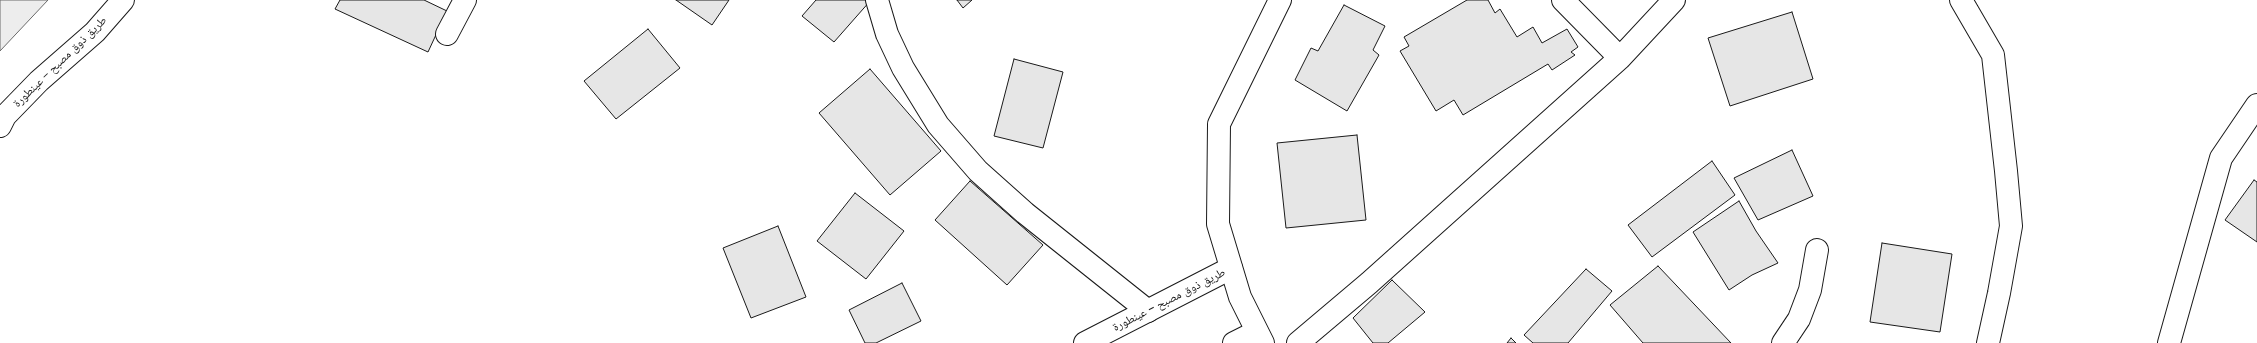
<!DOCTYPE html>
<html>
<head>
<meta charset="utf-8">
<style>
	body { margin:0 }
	canvas { display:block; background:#fff }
</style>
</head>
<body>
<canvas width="2257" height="343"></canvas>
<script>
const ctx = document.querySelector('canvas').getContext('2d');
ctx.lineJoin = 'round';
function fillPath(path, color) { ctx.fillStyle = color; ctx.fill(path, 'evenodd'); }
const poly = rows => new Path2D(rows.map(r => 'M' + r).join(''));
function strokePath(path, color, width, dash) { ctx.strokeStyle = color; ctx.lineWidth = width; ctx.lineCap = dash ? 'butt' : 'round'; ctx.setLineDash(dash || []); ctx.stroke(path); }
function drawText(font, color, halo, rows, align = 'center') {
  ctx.font = font + ' "Fira Sans","Noto Naskh Arabic",sans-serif'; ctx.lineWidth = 3; ctx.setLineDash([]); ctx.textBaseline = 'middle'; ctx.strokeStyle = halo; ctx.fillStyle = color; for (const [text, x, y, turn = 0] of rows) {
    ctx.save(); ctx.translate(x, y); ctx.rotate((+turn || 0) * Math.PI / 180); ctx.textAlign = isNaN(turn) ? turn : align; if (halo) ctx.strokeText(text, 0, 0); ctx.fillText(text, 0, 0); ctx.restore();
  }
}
const built = poly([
	[0,0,48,0,0,51,0,0]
]);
const building = poly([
	[340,0,424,0,447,11,428,52,335,9,340,0],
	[676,0,729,0,712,25,676,0],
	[816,0,871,0,834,42,802,16,816,0],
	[957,0,972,0,963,8,957,0],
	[1467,0,1488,0,1495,13,1500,9,1517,37,1533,27,1542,43,1567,29,1578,47,1571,52,1575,55,1552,70,1548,64,1463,115,1454,100,1436,111,1400,51,1409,46,1404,37,1467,0],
	[1344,5,1385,26,1373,50,1379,55,1347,111,1295,80,1311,48,1318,51,1344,5],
	[1792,12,1813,79,1730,106,1708,38,1792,12],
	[648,29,680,68,616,119,584,81,648,29],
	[1014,59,1063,72,1043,148,994,136,1014,59],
	[870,69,941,151,890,195,819,113,870,69],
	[1357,135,1366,220,1286,228,1277,143,1357,135],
	[1792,150,1813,196,1758,220,1734,178,1792,150],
	[1712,161,1735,195,1652,257,1628,225,1712,161],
	[2254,180,2257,182,2257,242,2225,220,2254,180],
	[970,181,1043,245,1007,285,935,220,970,181],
	[855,193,904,231,866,279,817,241,855,193],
	[1739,201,1756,231,1778,263,1752,275,1729,290,1693,232,1739,201],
	[778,226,806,297,751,318,723,248,778,226],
	[1882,243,1952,254,1940,332,1870,322,1882,243],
	[1658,266,1731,343,1643,343,1610,305,1658,266],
	[1586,269,1612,291,1568,343,1533,343,1524,335,1586,269],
	[1392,280,1425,312,1388,343,1373,343,1353,318,1392,280],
	[902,283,921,321,876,343,865,343,849,310,902,283],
	[1511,338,1516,343,1507,343,1511,338]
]);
const minor = poly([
	[877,0,887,34,903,68,938,125,978,171,1025,213,1148,311],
	[1563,0,1620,58],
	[1961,0,1993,55,2006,171,2011,226,1999,293,1988,343],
	[447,34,465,0],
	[1234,343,1256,332],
	[1298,343,1369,283,1620,58,1674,0],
	[1783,343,1799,319,1810,290,1817,250],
	[2169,343,2221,158,2257,105]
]);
const tertiary = poly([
	[0,126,5,116,39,81,95,32,123,0],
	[1085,343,1231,268]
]);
const secondary = poly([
	[1263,343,1240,297,1218,224,1219,124,1280,0]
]);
const streetNames = [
	["طريق ذوق مصبح – عينطورة",60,62,-44],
	["طريق ذوق مصبح – عينطورة",1169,300,-27]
];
fillPath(built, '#ededed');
strokePath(built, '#6a6a6a', 1);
fillPath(building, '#e6e6e6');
strokePath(building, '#1a1a1a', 1);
strokePath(minor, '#1a1a1a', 24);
strokePath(tertiary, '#1a1a1a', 24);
strokePath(secondary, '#1a1a1a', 24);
strokePath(minor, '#fff', 22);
strokePath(tertiary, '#fff', 22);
strokePath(secondary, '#fff', 22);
drawText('12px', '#1a1a1a', '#fff', streetNames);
</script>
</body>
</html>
